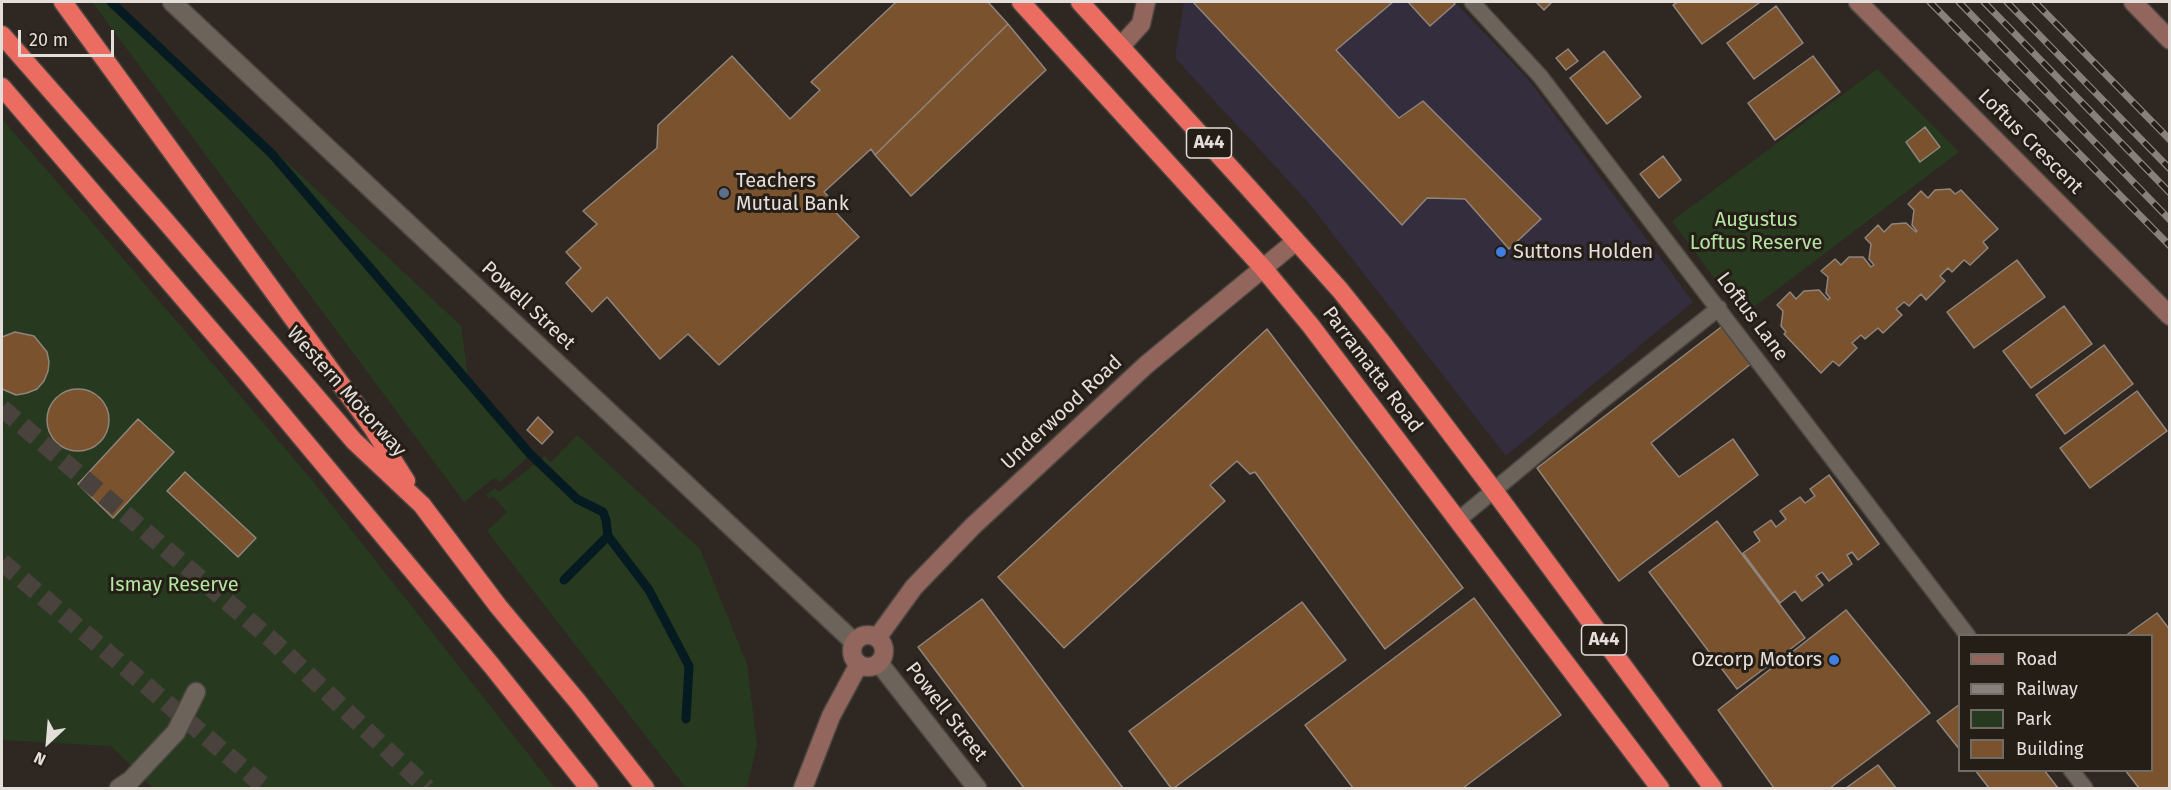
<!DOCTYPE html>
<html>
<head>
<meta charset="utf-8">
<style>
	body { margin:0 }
	#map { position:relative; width:2171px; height:790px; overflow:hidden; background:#2f2721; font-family:"Fira Sans",sans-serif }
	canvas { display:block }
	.frame { position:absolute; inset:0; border:3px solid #e4deda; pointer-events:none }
	.legend { position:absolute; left:1958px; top:634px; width:195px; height:138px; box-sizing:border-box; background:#251e17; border:2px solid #716b65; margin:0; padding:8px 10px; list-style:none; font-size:18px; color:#e4deda }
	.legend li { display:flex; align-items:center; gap:12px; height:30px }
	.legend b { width:30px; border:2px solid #716b65 }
	.north { position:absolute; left:18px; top:712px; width:60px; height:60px; -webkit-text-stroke:4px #251e17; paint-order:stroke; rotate:206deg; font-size:16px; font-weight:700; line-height:24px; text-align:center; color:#e4deda }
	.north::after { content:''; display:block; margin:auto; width:21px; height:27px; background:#e4deda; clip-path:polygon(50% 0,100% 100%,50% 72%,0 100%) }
	.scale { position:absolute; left:18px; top:30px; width:96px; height:27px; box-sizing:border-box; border:3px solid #e4deda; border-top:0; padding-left:8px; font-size:18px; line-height:21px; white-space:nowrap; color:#e4deda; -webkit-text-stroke:4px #251e17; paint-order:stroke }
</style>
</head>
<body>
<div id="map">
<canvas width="2171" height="790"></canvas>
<div class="frame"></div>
<ul class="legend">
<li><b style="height:8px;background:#92665d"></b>Road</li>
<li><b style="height:8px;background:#88817b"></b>Railway</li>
<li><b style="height:16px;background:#273a20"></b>Park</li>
<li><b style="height:16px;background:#7a522e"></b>Building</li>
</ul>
<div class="north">N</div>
<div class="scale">20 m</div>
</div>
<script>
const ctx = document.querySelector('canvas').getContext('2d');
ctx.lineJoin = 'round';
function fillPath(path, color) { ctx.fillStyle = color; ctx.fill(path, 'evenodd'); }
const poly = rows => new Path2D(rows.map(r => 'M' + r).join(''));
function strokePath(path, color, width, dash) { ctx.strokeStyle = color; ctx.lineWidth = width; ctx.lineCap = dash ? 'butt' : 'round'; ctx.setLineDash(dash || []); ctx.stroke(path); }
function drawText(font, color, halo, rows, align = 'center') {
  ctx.font = font + ' "Fira Sans",sans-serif'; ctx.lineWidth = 6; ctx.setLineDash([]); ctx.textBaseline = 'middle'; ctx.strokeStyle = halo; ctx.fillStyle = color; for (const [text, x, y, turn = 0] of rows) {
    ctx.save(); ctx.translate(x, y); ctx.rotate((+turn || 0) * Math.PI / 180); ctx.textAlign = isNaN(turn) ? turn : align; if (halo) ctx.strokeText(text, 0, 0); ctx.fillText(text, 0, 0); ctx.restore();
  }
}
const commercial = poly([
	[1184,2,1455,2,1529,80,1693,302,1506,456,1307,201,1175,58]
]);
const green = poly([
	[92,2,107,2,271,156,528,457,500,482,494,478,464,502],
	[1877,69,1959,152,1742,316,1672,221],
	[2,119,79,207,312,480,555,788,153,788,111,746,2,740],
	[272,148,461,326,468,375],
	[577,435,700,549,747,664,757,745,747,788,686,788,487,531,507,512,493,496,489,499,486,495,495,488,499,492,545,456,551,462]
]);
const stream = poly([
	[111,2,272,154,530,454,577,499,603,512,606,520,608,536,649,590,689,666,686,719],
	[564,580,608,536]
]);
const building = poly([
	[896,2,988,2,1008,24,875,155,871,149,824,192,828,196,824,200,859,237,719,365,688,334,660,359,607,297,592,312,566,283,581,268,566,252,597,224,583,211,657,148,658,125,732,56,790,119,820,90,811,82,896,2],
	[1193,2,1393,2,1336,50,1399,118,1423,101,1541,219,1509,249,1465,199,1427,198,1402,225,1193,2],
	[1408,2,1453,2,1455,4,1430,26,1408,2],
	[1536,2,1552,2,1544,10,1536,2],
	[1678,2,1758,2,1759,3,1702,44,1673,5,1678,2],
	[1776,6,1803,43,1754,79,1727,43,1776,6],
	[1008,24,1046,70,911,196,875,155,1008,24],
	[1568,49,1578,61,1566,70,1556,58,1568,49],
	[1604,51,1641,97,1607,124,1570,78,1604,51],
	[1813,56,1840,92,1775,140,1748,103,1813,56],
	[1925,127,1940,147,1920,162,1906,142,1925,127],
	[1663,156,1681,180,1659,198,1640,174,1663,156],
	[1950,189,1955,194,1961,190,1998,229,1983,242,1988,248,1970,265,1964,260,1952,272,1948,268,1940,276,1945,281,1926,300,1921,294,1909,306,1904,302,1896,309,1902,315,1883,333,1878,328,1865,339,1861,335,1852,343,1857,348,1839,366,1833,361,1821,373,1784,334,1786,332,1781,326,1783,311,1777,305,1790,292,1796,299,1804,291,1819,290,1828,300,1830,298,1826,293,1828,277,1821,271,1835,259,1841,265,1849,257,1863,257,1871,267,1874,265,1869,259,1871,244,1865,238,1878,225,1884,232,1892,224,1906,223,1916,232,1917,231,1912,225,1914,210,1908,204,1921,191,1928,198,1935,190,1950,189],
	[2017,260,2045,297,1974,348,1947,312,2017,260],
	[2064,306,2092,344,2031,388,2003,351,2064,306],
	[1725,324,1752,363,1651,443,1679,477,1733,439,1758,475,1619,581,1537,468,1725,324],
	[1267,329,1463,588,1385,649,1255,472,1250,474,1237,461,1210,485,1225,501,1064,648,998,577,1267,329],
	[15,332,34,336,47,352,49,362,48,371,44,381,37,389,27,393,16,395,2,389,2,337,15,332],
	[2104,345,2133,384,2065,434,2036,395,2104,345],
	'47 420a31 31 0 1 1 62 0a31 31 0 1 1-62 0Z',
	[2137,391,2167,431,2090,488,2060,448,2137,391],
	[538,417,553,432,542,444,527,430,538,417],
	[138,419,174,452,113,518,78,484,138,419],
	[185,472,256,538,238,557,167,491,185,472],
	[1829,475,1879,544,1858,560,1852,552,1847,555,1852,564,1829,581,1822,572,1816,576,1823,585,1802,601,1795,591,1780,603,1743,553,1760,541,1754,532,1771,520,1776,527,1786,519,1780,511,1800,497,1805,503,1815,496,1810,489,1829,475],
	[1717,521,1805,638,1737,689,1649,572,1717,521],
	[1474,598,1561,715,1463,788,1353,788,1305,725,1474,598],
	[982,599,1123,788,1024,788,918,647,982,599],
	[1302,602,1346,660,1174,788,1171,788,1129,731,1302,602],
	[1846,610,1930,713,1830,788,1774,788,1718,710,1846,610],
	[2157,613,2170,630,2170,788,2139,788,2125,770,2152,770,2152,636,2125,636,2157,613],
	[1960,704,1960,750,1937,721,1960,704],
	[1878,765,1896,788,1846,788,1878,765],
	[1975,770,2044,770,2058,788,1989,788,1975,770]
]);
const highwayTunnel = poly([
	[2,408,274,642,427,788],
	[2,562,266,788]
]);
const lane = poly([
	[1472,2,1540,76,1968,636],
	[1457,521,1593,408,1719,308],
	[2071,770,2085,788]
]);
const street = poly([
	[172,2,854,642],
	[879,663,977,788],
	[119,788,131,780,176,732,196,692]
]);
const secondary = poly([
	[1858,2,2170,316],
	[2133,2,2170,40],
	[1121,46,1141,24,1146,2],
	'852 651a16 16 0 1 1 32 0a16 16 0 1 1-32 0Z',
	[877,638,914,587,973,526,1146,365,1296,241],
	[803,788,831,716,859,664]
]);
const highway = poly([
	[63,2,372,427,406,481],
	[1021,2,1263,268,1311,326,1660,788],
	[1080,2,1247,186,1340,290,1380,340,1495,492,1713,788],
	[2,35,163,218,354,441,422,505,498,606,578,702,645,788],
	[2,87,246,371,492,666,589,788]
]);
const rail = poly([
	[1930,2,2170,246],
	[1959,2,2170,220],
	[1984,2,2170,193],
	[2007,2,2170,169],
	[2035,2,2170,140]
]);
const markers = [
	[724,193,6,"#5c6f8a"],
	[1501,252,6,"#3f7fe0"],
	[1834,660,6,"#3f7fe0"]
];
const shields = [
	[1209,143,45],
	[1604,640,45]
];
const shieldNames = [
	["A44",1209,143],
	["A44",1604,640]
];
const streetNames = [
	["Loftus Crescent",2030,142,45],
	["Powell Street",528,306,43],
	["Loftus Lane",1752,317,53],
	["Parramatta Road",1372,370,53],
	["Western Motorway",346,392,48],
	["Underwood Road",1062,413,-43],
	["Powell Street",946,712,52]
];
const poiNames = [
	["Teachers",736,181],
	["Mutual Bank",736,204],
	["Suttons Holden",1513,252],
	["Ozcorp Motors",1822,660,"right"]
];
const parkNames = [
	["Augustus",1756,220],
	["Loftus Reserve",1756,243],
	["Ismay Reserve",174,585]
];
fillPath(commercial, '#332d3d');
fillPath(green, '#273a20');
strokePath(stream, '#061a21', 9);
fillPath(building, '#7a522e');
strokePath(building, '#8f857d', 1.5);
strokePath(highwayTunnel, '#4a423d', 18, [18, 9]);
strokePath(lane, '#4c4640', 18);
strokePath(street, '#4c4640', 21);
strokePath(secondary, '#4c4640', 21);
strokePath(highway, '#4c4640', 21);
strokePath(lane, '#6c635b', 15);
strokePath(street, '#6c635b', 18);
strokePath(secondary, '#92665d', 18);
strokePath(highway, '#eb6d61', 18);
strokePath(rail, '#88817b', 7);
strokePath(rail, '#251e17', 4.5, [14]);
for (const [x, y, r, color] of markers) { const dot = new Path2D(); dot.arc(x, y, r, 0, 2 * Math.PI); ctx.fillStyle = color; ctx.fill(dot); strokePath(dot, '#251e17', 2); }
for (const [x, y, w] of shields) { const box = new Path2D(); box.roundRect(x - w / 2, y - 15, w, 30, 4.5); ctx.fillStyle = '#251e17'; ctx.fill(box); strokePath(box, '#e4deda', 1.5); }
drawText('bold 18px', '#e4deda', null, shieldNames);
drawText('20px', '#e4deda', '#251e17', streetNames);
drawText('20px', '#e4deda', '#251e17', poiNames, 'left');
drawText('20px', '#b3e5a1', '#251e17', parkNames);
</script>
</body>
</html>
